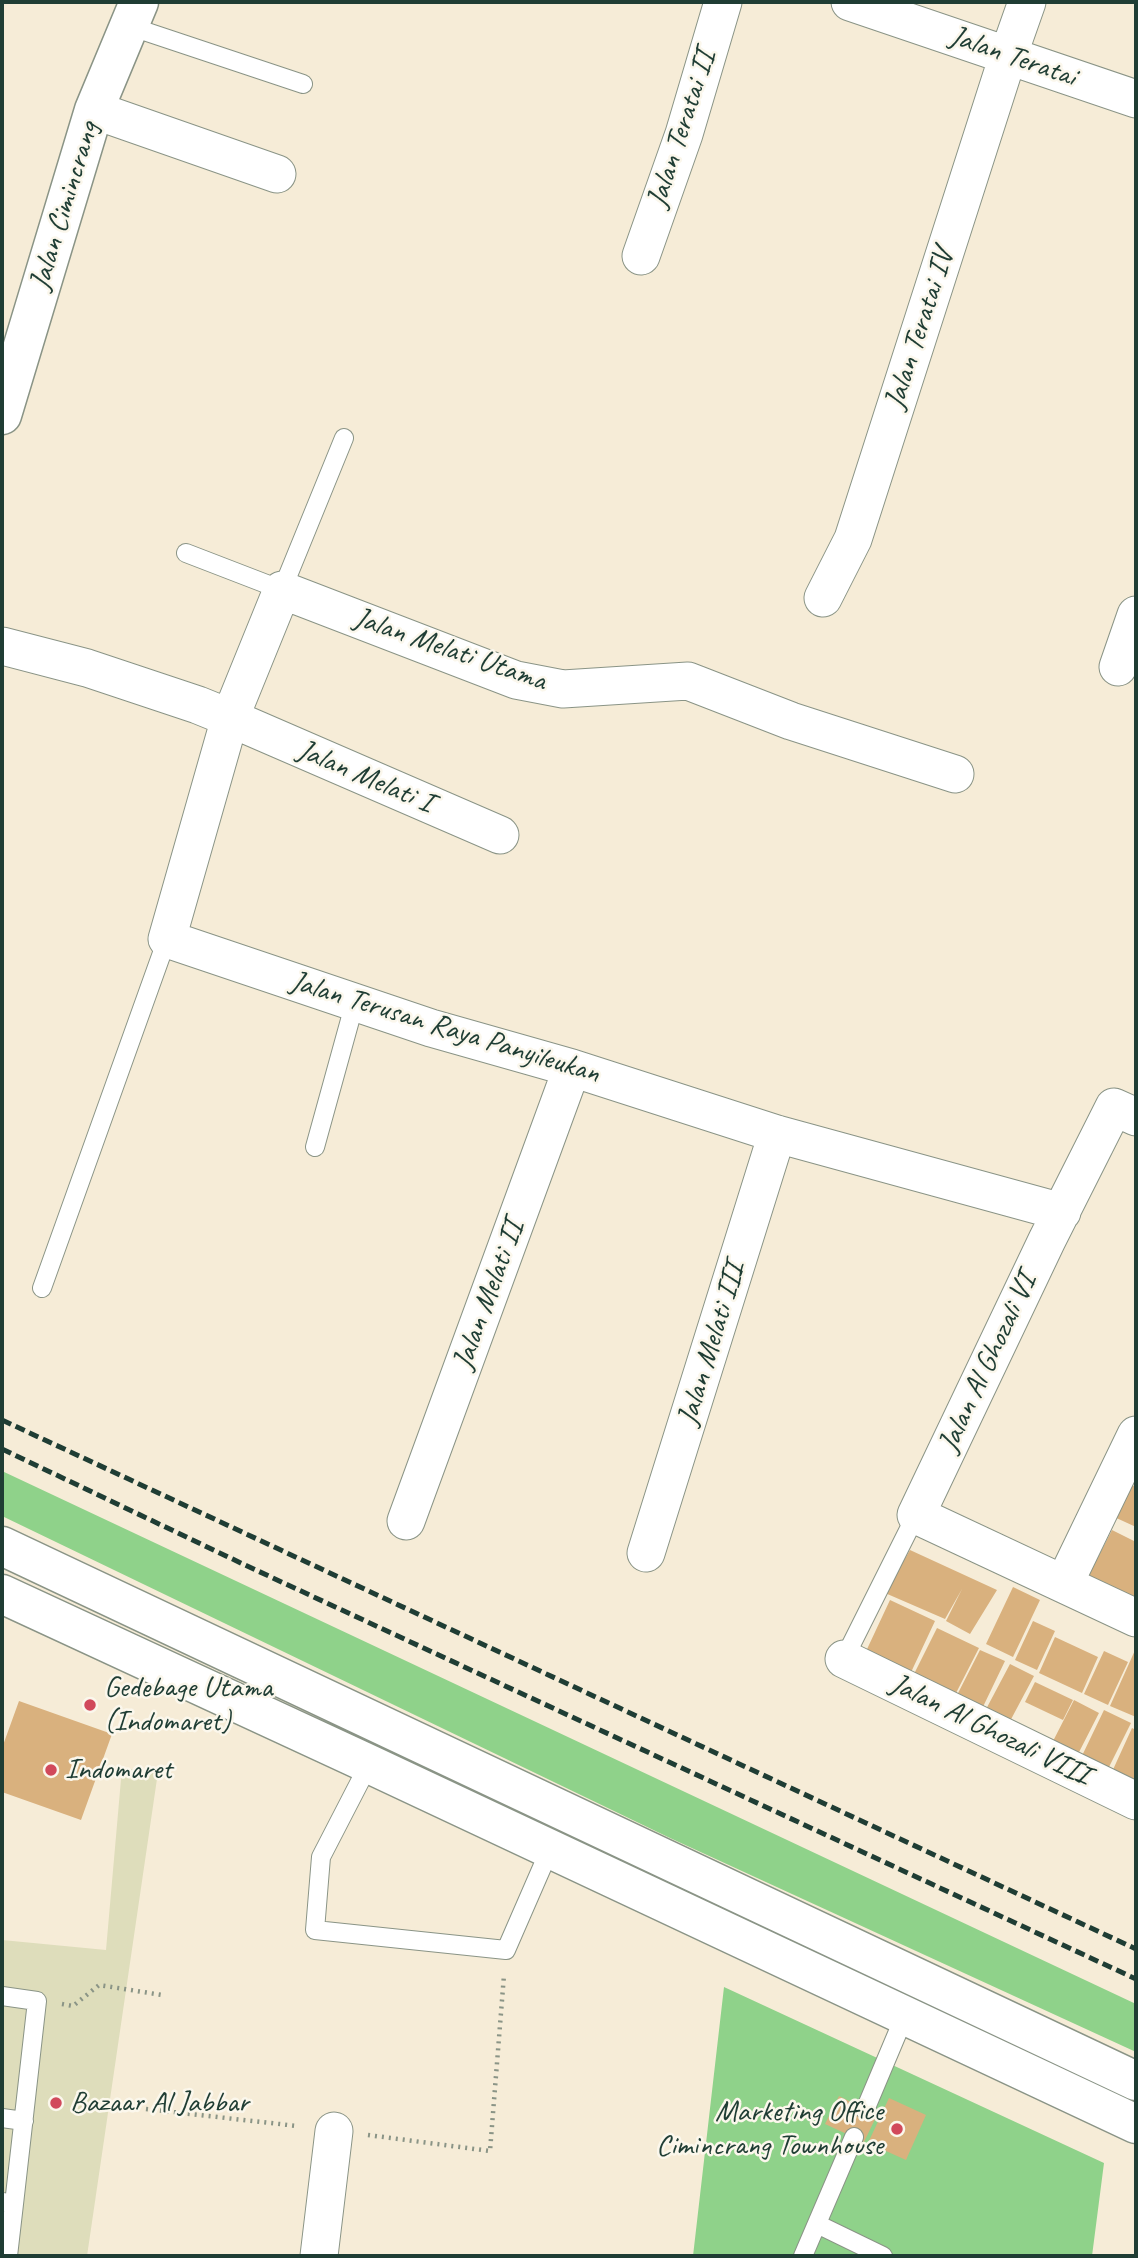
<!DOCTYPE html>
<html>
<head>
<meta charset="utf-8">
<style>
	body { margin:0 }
	#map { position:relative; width:1138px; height:2258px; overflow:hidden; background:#f6ecd7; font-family:Caveat,sans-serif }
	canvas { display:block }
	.frame { position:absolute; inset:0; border:4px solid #1f3d34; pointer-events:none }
</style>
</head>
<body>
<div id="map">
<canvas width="1138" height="2258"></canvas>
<div class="frame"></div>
</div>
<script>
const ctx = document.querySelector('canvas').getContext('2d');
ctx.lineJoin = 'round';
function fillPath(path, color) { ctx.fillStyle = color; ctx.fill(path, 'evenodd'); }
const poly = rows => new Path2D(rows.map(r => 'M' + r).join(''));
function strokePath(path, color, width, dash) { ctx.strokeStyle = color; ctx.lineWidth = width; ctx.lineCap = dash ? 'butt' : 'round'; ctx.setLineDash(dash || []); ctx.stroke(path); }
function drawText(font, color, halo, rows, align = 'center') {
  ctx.font = font + ' Caveat,sans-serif'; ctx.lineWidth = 5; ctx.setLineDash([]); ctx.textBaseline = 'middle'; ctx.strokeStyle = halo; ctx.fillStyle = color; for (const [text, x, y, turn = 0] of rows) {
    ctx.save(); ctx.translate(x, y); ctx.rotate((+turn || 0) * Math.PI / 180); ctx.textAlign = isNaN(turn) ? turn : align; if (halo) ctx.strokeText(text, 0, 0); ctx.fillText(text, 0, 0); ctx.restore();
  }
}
const built = poly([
	[122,1768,158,1772,87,2256,2,2256,2,1940,106,1950]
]);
const green = poly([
	[2,1471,1136,2004,1136,2052,670,1838,2,1516],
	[724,1987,1104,2163,1092,2256,693,2256]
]);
const building = poly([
	[1127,1483,1136,1487,1136,1527,1112,1516],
	[1112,1530,1136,1542,1136,1604,1087,1579],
	[910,1550,997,1590,970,1634,946,1621,962,1589,945,1619,885,1593],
	[1013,1587,1040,1600,1013,1657,986,1644],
	[890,1600,935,1621,906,1683,861,1662],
	[1033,1621,1055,1631,1037,1670,1015,1660],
	[937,1628,979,1648,954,1697,913,1676],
	[1055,1637,1098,1657,1082,1693,1039,1673],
	[1136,1648,1136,1717,1110,1706],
	[980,1650,1005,1661,980,1713,954,1701],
	[1104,1651,1128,1662,1108,1705,1084,1694],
	[1010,1664,1034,1676,1008,1725,984,1713],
	[1035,1682,1073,1700,1063,1720,1025,1702],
	[1074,1700,1099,1713,1075,1760,1050,1747],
	[19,1701,112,1734,81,1820,2,1792,2,1748],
	[1104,1710,1131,1723,1105,1775,1079,1762],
	[1132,1728,1136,1730,1136,1786,1111,1774],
	[839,2096,877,2115,864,2142,825,2124],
	[889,2098,926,2115,906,2160,868,2143]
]);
const path = poly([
	[62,2004,73,2006,99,1985,162,1995],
	[146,2109,297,2126],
	[368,2135,490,2151,504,1975]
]);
const lane = poly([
	[129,26,303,84],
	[186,553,282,590,344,438],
	[315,1147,355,1002],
	[42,1288,167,939],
	[844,1659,916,1515],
	[369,1764,321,1857,315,1930,506,1950,550,1849],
	[2,1996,37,2001,14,2204,2,2202],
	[865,2110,905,2015],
	[2,2118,24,2121],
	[817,2224,883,2256],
	[8,2256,14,2204],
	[803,2256,854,2137]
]);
const street = poly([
	[850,2,1136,99],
	[94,110,277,174],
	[641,256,684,134,723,2],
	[823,598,853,539,1008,56,1027,2],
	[2,646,87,668,198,705,230,718,167,939,431,1028,572,1068,777,1134,1062,1212],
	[1118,667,1136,615],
	[500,835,230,718,282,590,516,680,563,689,688,681,791,721,955,774],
	[1136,1117,1114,1107,1047,1240,916,1515,1136,1618],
	[406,1521,572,1068],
	[646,1553,777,1134],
	[1064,1584,1136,1435],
	[844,1659,1136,1801],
	[319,2256,334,2131]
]);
const secondary = poly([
	[2,415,94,110,139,2],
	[2,1546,1136,2081],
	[2,1594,369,1764,1136,2124]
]);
const rail = poly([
	[2,1420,1136,1949],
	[2,1449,245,1565,1136,1979]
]);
const markers = [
	[90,1705,7,"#d1495b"],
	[51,1770,7,"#d1495b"],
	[56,2103,7,"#d1495b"],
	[897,2129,7,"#d1495b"]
];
const streetNames = [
	["Jalan Teratai",1013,57,19],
	["Jalan Teratai II",682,129,-72],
	["Jalan Cimincrang",65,206,-73],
	["Jalan Teratai IV",920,329,-72],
	["Jalan Melati Utama",450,650,19],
	["Jalan Melati I",365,777,23],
	["Jalan Terusan Raya Panyileukan",445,1028,17],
	["Jalan Melati II",489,1295,-70],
	["Jalan Melati III",712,1344,-73],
	["Jalan Al Ghozali VI",988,1363,-65],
	["Jalan Al Ghozali VIII",990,1730,26]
];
const poiNames = [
	["Gedebage Utama",104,1688],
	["(Indomaret)",104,1722],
	["Indomaret",65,1770],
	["Bazaar Al Jabbar",70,2103],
	["Marketing Office",883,2112,"right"],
	["Cimincrang Townhouse",883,2146,"right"]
];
fillPath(built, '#deddbb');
fillPath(green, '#8fd28a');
fillPath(building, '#d9b17e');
strokePath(lane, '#8a9486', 20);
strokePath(street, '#8a9486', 39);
strokePath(secondary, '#8a9486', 41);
strokePath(path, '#8a9486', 4.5, [2, 5]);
strokePath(lane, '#fff', 18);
strokePath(street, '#fff', 37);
strokePath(secondary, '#fff', 38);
strokePath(rail, '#1f3d34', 5, [10, 5]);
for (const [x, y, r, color] of markers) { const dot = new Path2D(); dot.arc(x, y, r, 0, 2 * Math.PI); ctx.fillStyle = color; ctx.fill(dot); strokePath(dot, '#fbf7ec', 2.5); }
drawText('30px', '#1f3d34', '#fbf7ec', streetNames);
drawText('30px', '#1f3d34', '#fbf7ec', poiNames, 'left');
</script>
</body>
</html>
